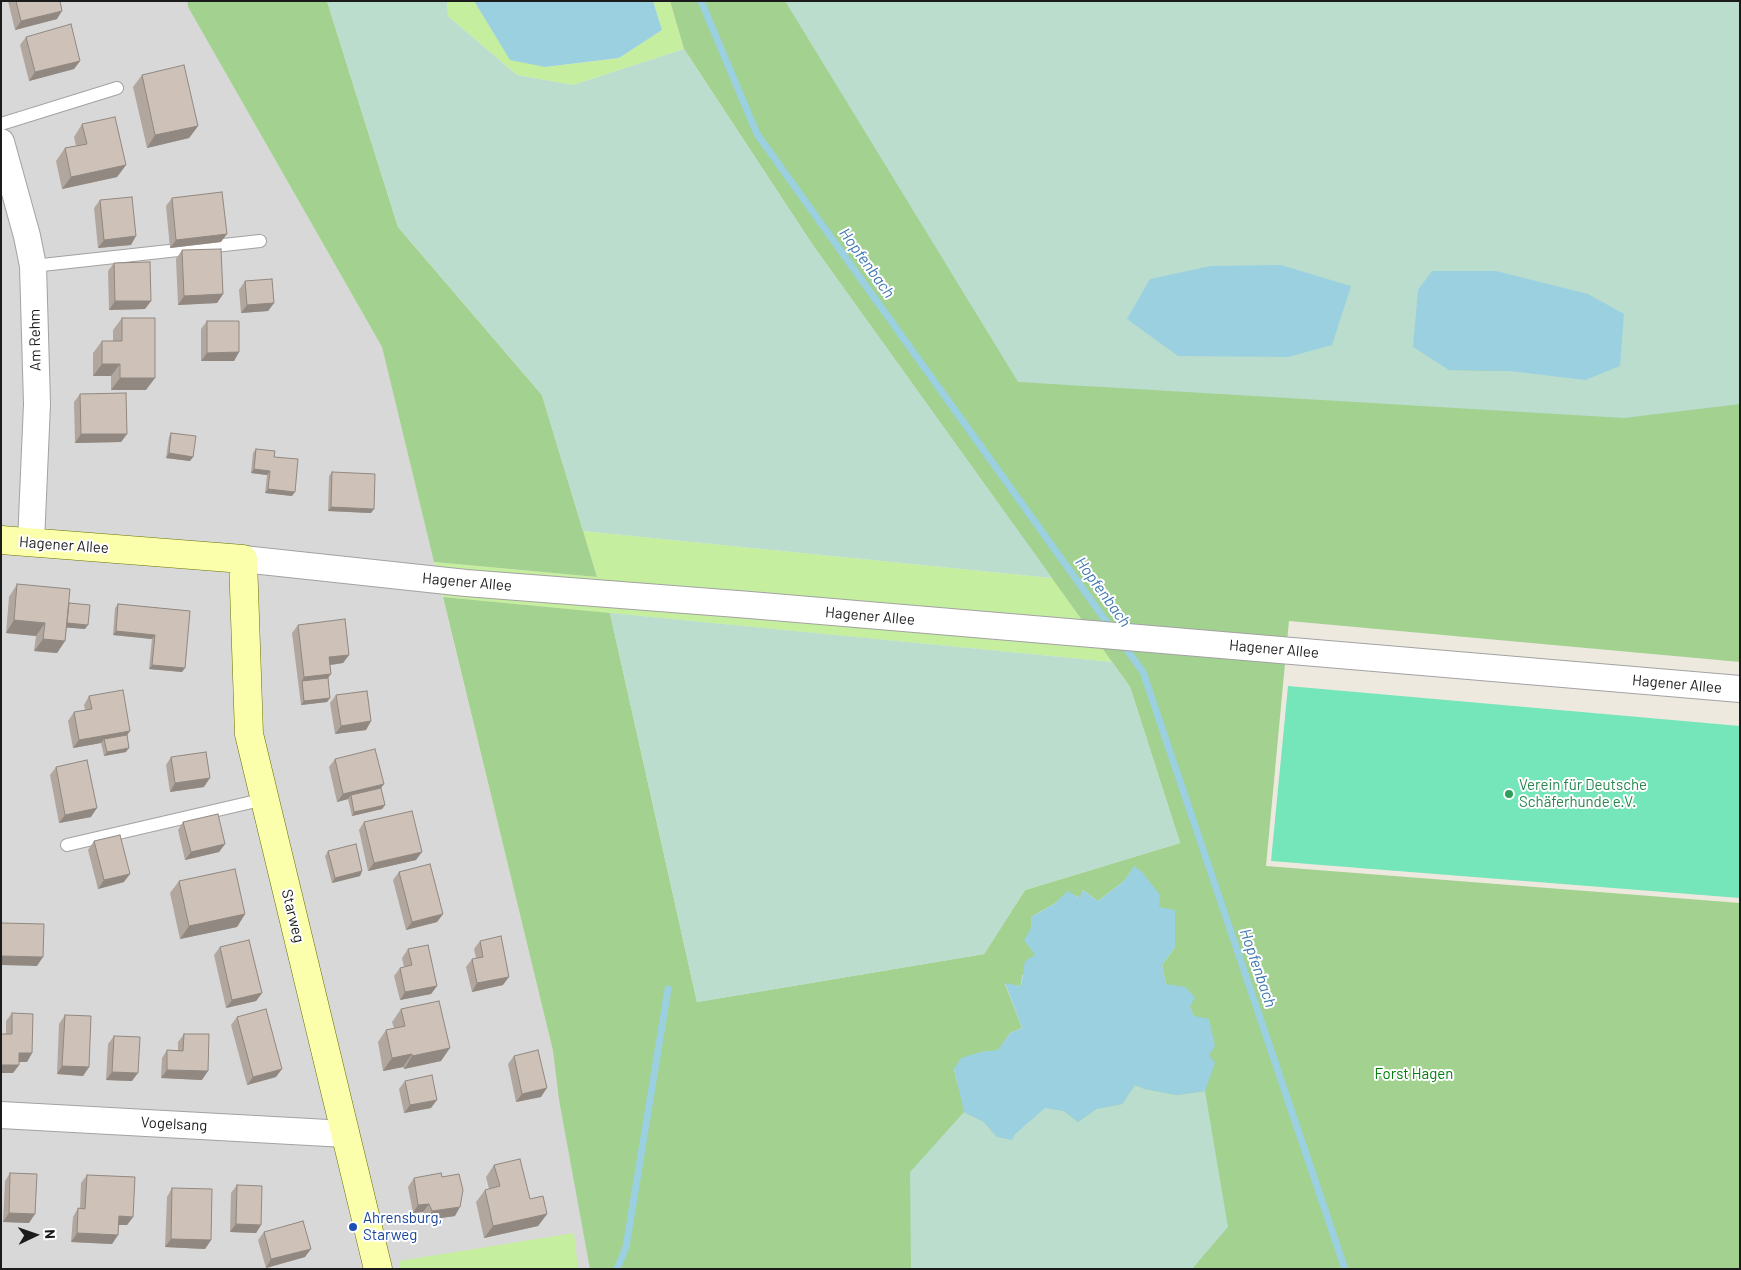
<!DOCTYPE html>
<html>
<head>
<meta charset="utf-8">
<style>
	body { margin:0 }
	#map { position:relative; width:1741px; height:1270px; overflow:hidden; background:#eee9df; font-family:Barlow,sans-serif }
	canvas { display:block }
	.frame { position:absolute; inset:0; border:2px solid #1b1b1b; pointer-events:none }
	.north { position:absolute; left:10px; top:1210px; width:50px; height:50px; -webkit-text-stroke:4px #fff; paint-order:stroke; rotate:87deg; font-size:14px; font-weight:700; line-height:20px; text-align:center; color:#1b1b1b }
	.north::after { content:''; display:block; margin:auto; width:18px; height:22px; background:#1b1b1b; clip-path:polygon(50% 0,100% 100%,50% 72%,0 100%) }
</style>
</head>
<body>
<div id="map">
<canvas width="1741" height="1270"></canvas>
<div class="frame"></div>
<div class="north">N</div>
</div>
<script>
const ctx = document.querySelector('canvas').getContext('2d');
ctx.lineJoin = 'round';
function fillPath(path, color) { ctx.fillStyle = color; ctx.fill(path, 'evenodd'); }
const poly = rows => new Path2D(rows.map(r => 'M' + r).join(''));
function strokePath(path, color, width, dash) { ctx.strokeStyle = color; ctx.lineWidth = width; ctx.lineCap = dash ? 'butt' : 'round'; ctx.setLineDash(dash || []); ctx.stroke(path); }
function drawText(font, color, halo, rows, align = 'center') {
  ctx.font = font + ' Barlow,sans-serif'; ctx.lineWidth = 4; ctx.setLineDash([]); ctx.textBaseline = 'middle'; ctx.strokeStyle = halo; ctx.fillStyle = color; for (const [text, x, y, turn = 0] of rows) {
    ctx.save(); ctx.translate(x, y); ctx.rotate((+turn || 0) * Math.PI / 180); ctx.textAlign = isNaN(turn) ? turn : align; if (halo) ctx.strokeText(text, 0, 0); ctx.fillText(text, 0, 0); ctx.restore();
  }
}
const residential = poly([
	[1,1,187,1,188,7,382,347,553,1051,559,1100,591,1269,1,1269]
]);
const grass = poly([
	[447,1,474,1,510,59,545,67,619,58,662,30,653,1,670,1,684,49,573,85,517,75,448,16],
	[583,531,1052,578,1112,662,443,597,434,562,597,577],
	[574,1233,578,1269,400,1269,399,1261]
]);
const forest = poly([
	[187,1,327,1,398,227,542,395,597,577,434,562,382,347,188,7],
	[670,1,1740,1,1740,662,1289,621,1266,866,1740,903,1740,1269,590,1269,559,1100,553,1051,443,597,610,613,697,1002,984,954,1025,890,1180,843,1130,687,812,244,684,49],
	[1134,867,1159,907,1175,947,1162,965,1166,985,1190,1007,1209,1055,957,1082,954,1069,981,1052,998,1051,1010,1033,1022,1028,1005,984,1021,986,1022,976,1035,955,1031,928,1031,917,1054,904,1068,892,1080,898,1083,890,1098,901,1124,881]
]);
const wetland = poly([
	[327,1,447,1,448,16,517,75,573,85,684,49,812,244,1052,578,583,531,542,395,398,227],
	[785,1,1740,1,1740,404,1624,418,1018,382],
	[1624,314,1510,371,1448,370],
	[610,613,1112,662,1130,687,1180,843,1025,890,984,954,697,1002],
	[1135,1085,1145,1089,1177,1095,1205,1091,1228,1227,1192,1269,911,1269,910,1172,964,1112,984,1122,997,1137,1015,1134,1044,1107,1064,1111,1078,1122,1096,1109,1122,1104]
]);
const pitch = poly([
	[1288,686,1740,726,1740,898,1271,861]
]);
const water = poly([
	[474,1,653,1,662,30,619,58,545,67,510,60],
	[1281,265,1351,286,1332,345,1288,357,1178,356,1127,319,1150,279,1211,266],
	[1432,271,1496,271,1588,294,1624,314,1620,366,1585,380,1510,371,1449,370,1413,347,1418,290],
	[1134,866,1142,872,1160,895,1159,907,1175,910,1175,947,1162,965,1166,984,1185,987,1195,997,1190,1007,1194,1016,1209,1019,1215,1046,1209,1055,1215,1063,1205,1091,1177,1095,1145,1089,1135,1085,1122,1104,1096,1109,1078,1122,1064,1111,1045,1108,1015,1134,1012,1140,997,1137,984,1122,964,1112,954,1069,961,1058,981,1052,998,1050,1010,1033,1022,1028,1005,983,1021,986,1025,961,1035,955,1024,940,1031,928,1031,917,1054,904,1068,891,1079,898,1083,890,1098,901,1124,881]
]);
const stream = poly([
	[701,1,757,134,1111,628],
	[1122,643,1143,672,1345,1269],
	[617,1269,626,1247,668,989]
]);
const lane = poly([
	[1,124,117,88],
	[33,266,260,241],
	[67,845,265,799]
]);
const street = poly([
	[1,142,27,236,33,266,37,404,31,542],
	[243,559,466,583,750,605,1740,689],
	[1,1115,346,1134]
]);
const secondary = poly([
	[1,540,243,559,249,734,378,1269]
]);
const wall = poly([
	[8,1,60,1,57,19,15,30],
	[26,37,80,61,74,69,29,81,20,45],
	[142,75,198,126,189,138,147,148,133,87],
	[82,124,126,165,117,177,62,189,56,161,65,148,76,146,74,137],
	[172,198,221,242,170,248,166,206],
	[100,200,131,245,98,248,94,208],
	[182,250,223,294,217,303,178,305,176,259],
	[114,263,151,301,145,309,109,310,108,271],
	[245,281,274,303,268,311,241,313,239,290],
	[122,318,146,390,111,390,111,376,93,376,93,353,102,341,113,341,113,330],
	[207,321,239,352,234,361,201,361,201,329],
	[80,394,127,434,121,442,75,443,74,402],
	[171,433,193,457,190,461,166,458,169,437],
	[256,449,274,457,292,496,265,493,267,475,251,473,253,453],
	[332,472,371,513,328,511,329,476],
	[17,584,85,629,67,627,65,641,57,653,34,651,36,636,6,633,9,597],
	[118,604,190,611,182,672,149,669,152,639,113,635,115,608],
	[298,625,349,655,343,663,330,665,328,678,330,698,327,702,301,705,292,633],
	[336,695,371,721,366,730,335,734,330,703],
	[89,696,130,731,127,735,126,752,104,756,101,743,73,748,68,721,74,712,85,710,84,705],
	[171,757,204,787,170,792,166,765],
	[335,759,381,788,385,805,382,809,352,816,348,799,337,802,329,767],
	[56,767,91,817,59,823,50,775],
	[183,822,225,844,219,852,185,860,178,830],
	[364,822,416,860,368,871,359,830],
	[94,841,124,882,98,889,88,850],
	[328,851,362,871,360,876,332,883,325,856],
	[399,872,443,914,437,922,406,930,393,880],
	[179,881,245,914,237,927,180,939,170,893],
	[480,941,503,985,472,992,466,967,472,959,476,958,474,949],
	[220,947,262,993,256,1001,226,1008,214,955],
	[408,949,437,986,431,994,400,1000,394,976,400,968,404,967,402,958],
	[401,1009,441,1061,404,1069,403,1067,383,1071,378,1042,386,1030,394,1028,392,1022],
	[12,1013,32,1053,27,1062,19,1062,19,1065,13,1073,6,1034,6,1021],
	[65,1015,89,1067,83,1076,57,1074,59,1024],
	[237,1017,276,1077,247,1085,231,1025],
	[184,1034,202,1080,161,1078,162,1058,167,1050,178,1050,178,1042],
	[114,1036,132,1081,106,1080,108,1044],
	[514,1056,541,1097,516,1102,508,1064],
	[405,1081,431,1108,404,1113,399,1089],
	[494,1165,530,1199,547,1214,538,1226,484,1238,476,1202,485,1190,489,1189,486,1177],
	[10,1173,29,1223,3,1222,5,1181],
	[87,1175,133,1217,127,1225,118,1225,118,1235,112,1244,71,1242,73,1217,78,1208,80,1208,81,1183],
	[442,1177,455,1216,427,1220,423,1212,413,1213,408,1187,414,1178],
	[237,1185,261,1225,256,1233,230,1232,231,1193],
	[172,1188,211,1240,205,1249,165,1247,167,1197],
	[264,1232,305,1257,266,1268,258,1240]
]);
const shadedWall = poly([
	[62,11,57,19,15,30,21,21],
	[80,61,74,69,29,81,35,72],
	[198,126,189,138,147,148,155,135],
	[126,165,117,177,62,189,71,177],
	[227,234,221,242,170,248,176,240],
	[136,236,131,245,98,248,104,240],
	[223,294,217,303,178,305,184,296],
	[115,301,151,301,145,309,109,310],
	[274,303,268,311,241,313,247,305],
	[239,352,234,361,201,361,207,353],
	[102,364,120,364,111,376,93,376],
	[120,378,155,378,146,390,111,390],
	[81,434,127,434,121,442,75,443],
	[169,453,193,457,190,461,166,458],
	[254,469,270,471,267,475,251,473],
	[268,489,295,492,292,496,265,493],
	[331,507,374,509,371,513,328,511],
	[14,620,45,623,36,636,6,633],
	[62,622,88,625,85,629,59,627],
	[116,631,155,635,152,639,113,635],
	[43,639,65,641,57,653,34,651],
	[349,655,343,663,323,666,329,657],
	[152,665,185,668,182,672,149,669],
	[331,674,325,682,302,681,304,677],
	[330,698,327,702,301,705,304,701],
	[371,721,366,730,335,734,341,726],
	[130,731,124,739,104,739,101,743,73,748,79,740],
	[129,748,126,752,104,756,107,752],
	[210,778,204,787,170,792,175,783],
	[384,784,378,792,351,795,348,799,337,802,343,794],
	[385,805,382,809,352,816,354,812],
	[97,808,91,817,59,823,65,815],
	[225,844,219,852,185,860,191,852],
	[422,852,416,860,368,871,374,863],
	[362,871,360,876,332,883,335,878],
	[130,874,124,882,98,889,104,880],
	[245,914,237,927,180,939,189,926],
	[443,914,437,922,406,930,412,922],
	[1,956,43,957,37,966,1,965],
	[509,977,503,985,472,992,477,983],
	[437,986,431,994,400,1000,405,992],
	[262,993,256,1001,226,1008,232,1000],
	[450,1048,441,1061,404,1069,412,1056],
	[19,1053,32,1053,27,1062,14,1062],
	[412,1054,403,1067,383,1071,392,1058],
	[1,1065,19,1065,13,1073,1,1073],
	[62,1066,89,1067,83,1076,57,1074],
	[282,1069,276,1077,247,1085,253,1077],
	[167,1070,208,1071,202,1080,161,1078],
	[112,1072,138,1073,132,1081,106,1080],
	[547,1088,541,1097,516,1102,522,1094],
	[437,1100,431,1108,404,1113,410,1105],
	[429,1204,423,1212,413,1213,418,1205],
	[460,1207,455,1216,427,1220,432,1211],
	[9,1213,35,1214,29,1223,3,1222],
	[547,1214,538,1226,484,1238,493,1226],
	[119,1216,133,1217,127,1225,113,1225],
	[236,1224,261,1225,256,1233,230,1232],
	[77,1233,118,1235,112,1244,71,1242],
	[171,1239,211,1240,205,1249,165,1247],
	[311,1249,305,1257,266,1268,271,1259]
]);
const building = poly([
	[16,1,60,1,62,11,21,21,16,1],
	[71,24,80,61,35,72,26,37,71,24],
	[184,65,198,126,155,135,142,75,184,65],
	[115,117,126,165,71,177,65,148,87,144,82,124,115,117],
	[222,192,227,234,176,240,172,198,222,192],
	[132,197,136,236,104,240,100,200,132,197],
	[221,249,223,294,184,296,182,250,221,249],
	[150,262,151,301,115,301,114,263,150,262],
	[272,279,274,303,247,305,245,281,272,279],
	[122,318,155,318,155,378,120,378,120,364,102,364,102,341,122,341,122,318],
	[207,321,239,321,239,352,207,353,207,321],
	[126,393,127,434,81,434,80,394,126,393],
	[171,433,196,436,193,457,169,453,171,433],
	[256,449,275,451,274,457,298,459,295,492,268,489,270,471,254,469,256,449],
	[332,472,375,474,374,509,331,507,332,472],
	[17,584,70,589,65,641,43,639,45,623,14,620,17,584],
	[69,603,90,605,88,625,67,623,69,603],
	[118,604,190,611,185,668,152,665,155,635,116,631,118,604],
	[345,619,349,655,329,657,331,674,304,677,298,625,345,619],
	[328,678,330,698,304,701,302,681,328,678],
	[123,690,130,731,79,740,74,712,92,709,89,696,123,690],
	[367,691,371,721,341,726,336,695,367,691],
	[127,735,129,748,107,752,104,739,127,735],
	[375,749,384,784,343,794,335,759,375,749],
	[206,752,210,778,175,783,171,757,206,752],
	[87,760,97,808,65,815,56,767,87,760],
	[381,788,385,805,354,812,351,795,381,788],
	[412,811,422,852,374,863,364,822,412,811],
	[218,814,225,844,191,852,183,822,218,814],
	[120,835,130,874,104,880,94,841,120,835],
	[356,844,362,871,335,878,328,851,356,844],
	[430,864,443,914,412,922,399,872,430,864],
	[235,869,245,914,189,926,179,881,235,869],
	[1,923,44,924,43,957,1,956,1,923],
	[501,936,509,977,477,983,472,959,483,957,480,941,501,936],
	[249,940,262,993,232,1000,220,947,249,940],
	[428,945,437,986,405,992,400,968,412,965,408,949,428,945],
	[439,1001,450,1048,412,1056,412,1054,392,1058,386,1030,405,1026,401,1009,439,1001],
	[266,1009,282,1069,253,1077,237,1017,266,1009],
	[12,1013,33,1014,32,1053,19,1053,19,1065,1,1065,1,1034,12,1034,12,1013],
	[65,1015,91,1016,89,1067,62,1066,65,1015],
	[184,1034,209,1034,208,1071,167,1070,167,1050,183,1051,184,1034],
	[114,1036,140,1037,138,1073,112,1072,114,1036],
	[538,1050,547,1088,522,1094,514,1056,538,1050],
	[432,1075,437,1100,410,1105,405,1081,432,1075],
	[520,1159,530,1199,543,1196,547,1214,493,1226,485,1190,500,1186,494,1165,520,1159],
	[10,1173,37,1174,35,1214,9,1213,10,1173],
	[441,1173,442,1177,459,1174,463,1190,460,1207,432,1211,429,1204,418,1205,414,1178,441,1173],
	[87,1175,135,1177,133,1217,119,1216,118,1235,77,1233,78,1208,85,1209,87,1175],
	[237,1185,262,1186,261,1225,236,1224,237,1185],
	[172,1188,212,1189,211,1240,171,1239,172,1188],
	[303,1221,311,1249,271,1259,264,1232,303,1221]
]);
const markers = [
	[1509,794,5,"#2e9e5b"],
	[353,1227,5,"#1a4fb4"]
];
const streetNames = [
	["Am Rehm",35,340,-91],
	["Hagener Allee",64,545,4],
	["Hagener Allee",467,582,5],
	["Hagener Allee",870,616,5],
	["Hagener Allee",1274,649,5],
	["Hagener Allee",1677,684,5],
	["Starweg",293,916,76],
	["Vogelsang",174,1124,3]
];
const leisureNames = [
	["Verein für Deutsche",1519,785],
	["Schäferhunde e.V.",1519,802]
];
const parkNames = [
	["Forst Hagen",1414,1074]
];
const transitNames = [
	["Ahrensburg,",363,1218],
	["Starweg",363,1235]
];
const waterNames = [
	["Hopfenbach",867,263,54],
	["Hopfenbach",1103,592,54],
	["Hopfenbach",1258,968,71]
];
fillPath(residential, '#d9d8d8');
fillPath(grass, '#c6ee9f');
fillPath(forest, '#a3d190');
fillPath(wetland, '#baddcd');
fillPath(pitch, '#75e5ba');
fillPath(water, '#9bd0e0');
strokePath(stream, '#9bd0e0', 7);
strokePath(lane, '#a2a2a2', 14);
strokePath(street, '#a2a2a2', 28);
strokePath(secondary, '#677400', 29);
strokePath(lane, '#fff', 12);
strokePath(street, '#fff', 26);
strokePath(secondary, '#fbffac', 28);
fillPath(wall, '#b1a79e');
fillPath(shadedWall, '#908881');
fillPath(building, '#cec2b8');
strokePath(building, '#908881', 1);
for (const [x, y, r, color] of markers) { const dot = new Path2D(); dot.arc(x, y, r, 0, 2 * Math.PI); ctx.fillStyle = color; ctx.fill(dot); strokePath(dot, '#fff', 2); }
drawText('15px', '#1b1b1b', '#fff', streetNames);
drawText('15px', '#27864d', '#fff', leisureNames, 'left');
drawText('15px', '#02800c', '#fff', parkNames);
drawText('15px', '#164399', '#fff', transitNames, 'left');
drawText('italic 16px', '#4079b1', '#fff', waterNames);
</script>
</body>
</html>
